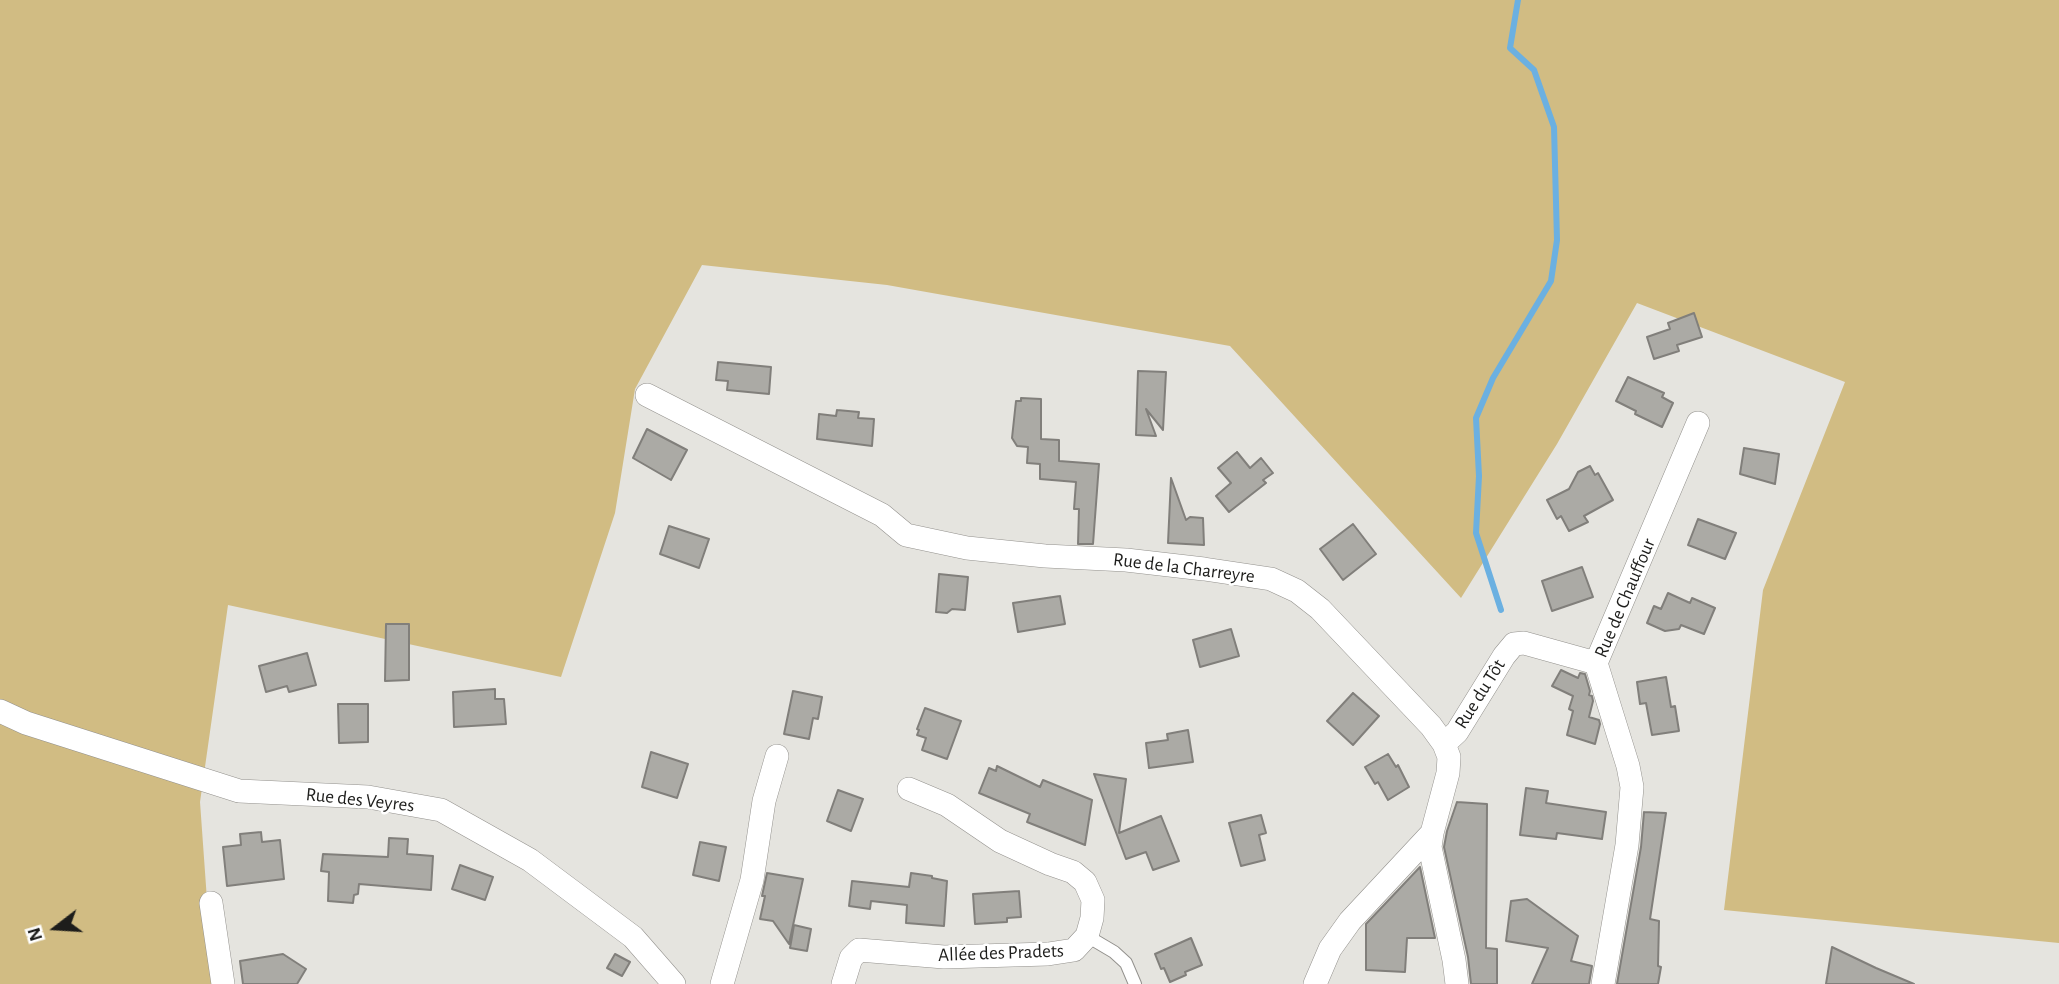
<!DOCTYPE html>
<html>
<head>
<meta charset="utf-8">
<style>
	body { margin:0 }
	#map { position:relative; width:2059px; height:984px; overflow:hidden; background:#e5e4df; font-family:"Alegreya Sans",sans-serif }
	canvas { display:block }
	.north { position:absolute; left:21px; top:893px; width:70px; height:70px; -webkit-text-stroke:5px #fff; paint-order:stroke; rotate:253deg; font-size:19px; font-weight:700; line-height:28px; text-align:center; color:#1d1d1b }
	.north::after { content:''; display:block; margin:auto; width:24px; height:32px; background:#1d1d1b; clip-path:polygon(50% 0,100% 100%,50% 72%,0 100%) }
</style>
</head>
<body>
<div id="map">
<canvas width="2059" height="984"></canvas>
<div class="north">N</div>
</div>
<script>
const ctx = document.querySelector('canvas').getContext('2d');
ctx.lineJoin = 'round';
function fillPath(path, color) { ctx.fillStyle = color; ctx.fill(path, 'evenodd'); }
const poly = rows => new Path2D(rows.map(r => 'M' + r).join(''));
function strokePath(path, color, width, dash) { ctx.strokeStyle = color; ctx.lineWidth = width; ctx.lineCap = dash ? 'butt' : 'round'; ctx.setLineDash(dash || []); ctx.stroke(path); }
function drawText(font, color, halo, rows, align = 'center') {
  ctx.font = font + ' "Alegreya Sans",sans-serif'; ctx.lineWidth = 5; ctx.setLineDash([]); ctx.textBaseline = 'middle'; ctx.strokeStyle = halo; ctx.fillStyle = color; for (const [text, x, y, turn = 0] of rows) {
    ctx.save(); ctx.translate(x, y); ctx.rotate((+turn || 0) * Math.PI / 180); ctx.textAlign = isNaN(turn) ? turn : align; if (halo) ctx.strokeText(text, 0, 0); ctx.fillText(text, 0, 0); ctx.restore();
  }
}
const green = poly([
	[0,0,2059,0,2059,943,1724,910,1763,590,1845,382,1637,303,1557,444,1461,598,1230,346,887,285,702,265,635,389,615,513,561,677,228,605,200,802,213,984,0,984]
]);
const stream = poly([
	[1501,610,1476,533,1479,476,1476,418,1493,378,1551,281,1557,240,1554,127,1534,70,1510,48,1518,0]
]);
const building = poly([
	[1694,313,1702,337,1677,345,1679,351,1654,359,1647,337,1670,329,1668,323,1694,313],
	[718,362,771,367,769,394,727,390,728,381,716,380,718,362],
	[1138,371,1166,372,1163,430,1146,409,1156,436,1136,435,1138,371],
	[1628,377,1664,393,1662,397,1673,403,1662,427,1635,414,1636,411,1616,401,1628,377],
	[1021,398,1041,399,1041,439,1059,440,1059,461,1099,464,1093,544,1078,544,1079,509,1074,509,1076,482,1040,479,1040,464,1027,463,1028,447,1017,446,1012,438,1016,401,1021,401,1021,398],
	[837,410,859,412,858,418,874,419,872,446,817,439,819,414,836,416,837,410],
	[647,429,687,450,671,480,633,458,647,429],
	[1744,448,1779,454,1775,484,1740,474,1744,448],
	[1237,452,1250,468,1261,458,1273,473,1263,480,1266,483,1229,512,1216,496,1231,483,1218,468,1237,452],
	[1590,466,1595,475,1598,473,1613,500,1584,516,1588,522,1569,531,1561,516,1557,519,1547,500,1569,489,1578,472,1590,466],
	[1171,478,1186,520,1190,517,1203,518,1204,545,1168,543,1171,478],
	[1698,519,1736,533,1725,559,1688,545,1698,519],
	[1353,524,1376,554,1343,580,1320,549,1353,524],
	[669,526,709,539,699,568,660,554,669,526],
	[1582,567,1593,597,1552,611,1542,581,1582,567],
	[939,574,968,577,965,610,952,609,947,613,936,612,939,574],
	[1668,593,1690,603,1692,598,1715,608,1704,634,1681,625,1679,629,1665,631,1647,623,1654,606,1661,609,1668,593],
	[1060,596,1065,624,1018,632,1013,603,1060,596],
	[386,624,409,624,409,680,385,681,386,624],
	[1231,629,1239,656,1200,667,1193,640,1231,629],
	[307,653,316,685,289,692,287,686,266,692,259,666,307,653],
	[1561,670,1578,678,1580,673,1585,674,1590,691,1589,695,1592,696,1593,701,1589,717,1599,720,1600,724,1595,744,1567,735,1573,711,1569,709,1573,696,1552,686,1561,670],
	[1666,677,1671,707,1675,706,1679,731,1652,735,1646,703,1640,704,1637,682,1666,677],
	[495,689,495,699,504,699,506,724,454,727,453,692,495,689],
	[793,691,822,697,818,719,813,718,809,739,784,734,793,691],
	[1353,693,1379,716,1353,745,1327,721,1353,693],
	[338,704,368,704,368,742,339,743,338,704],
	[925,708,961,721,947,759,922,750,926,738,917,735,919,730,917,729,925,708],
	[1188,730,1193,762,1149,768,1146,743,1168,740,1167,734,1188,730],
	[651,752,688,764,677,798,642,787,651,752],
	[1388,754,1396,767,1398,765,1409,787,1388,800,1378,782,1375,784,1365,767,1388,754],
	[997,766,1040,787,1043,780,1092,800,1085,845,1027,822,1030,814,979,793,989,768,996,771,997,766],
	[1094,774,1126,779,1119,833,1161,816,1179,861,1153,870,1146,852,1126,859,1094,774],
	[1526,788,1548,791,1546,803,1606,812,1602,839,1557,833,1556,839,1520,835,1526,788],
	[838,790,863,799,851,831,827,821,838,790],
	[1457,802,1487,804,1486,948,1497,949,1497,984,1471,984,1468,957,1444,847,1447,831,1457,802],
	[1644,812,1666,813,1650,919,1659,921,1658,966,1661,967,1658,984,1617,984,1641,847,1644,812],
	[1261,815,1266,833,1259,835,1265,860,1241,866,1229,823,1261,815],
	[261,832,262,842,280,840,284,879,227,886,223,847,241,845,240,834,261,832],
	[389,838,408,839,407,854,433,856,431,890,359,884,358,894,354,895,353,903,328,901,329,872,321,871,323,854,388,857,389,838],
	[700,842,726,847,719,881,693,875,700,842],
	[460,865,493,877,485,900,452,889,460,865],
	[1420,867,1435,938,1407,938,1405,972,1366,970,1366,924,1420,867],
	[767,873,803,879,789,944,773,921,760,919,765,896,762,896,767,873],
	[911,873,932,876,932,878,947,881,944,926,906,923,907,905,871,901,870,909,849,906,852,881,909,887,911,873],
	[1019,891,1021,917,1007,918,1007,922,975,924,973,894,1019,891],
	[1527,899,1578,936,1571,961,1592,966,1589,984,1532,984,1548,948,1506,941,1511,901,1527,899],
	[794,925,811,929,807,951,790,948,794,925],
	[1191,938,1202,965,1185,972,1186,975,1170,982,1164,968,1161,969,1155,954,1191,938],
	[1832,947,1876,968,1914,984,1826,984,1832,947],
	[283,954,306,969,297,984,243,984,240,961,283,954],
	[615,954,630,962,622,976,607,968,615,954]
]);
const lane = poly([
	[1087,936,1114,952,1126,963,1135,984]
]);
const street = poly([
	[647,395,882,515,906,535,967,548,1045,556,1126,560,1204,569,1271,579,1297,591,1320,609,1431,726,1444,744,1449,757,1448,773,1432,833,1430,847,1454,960,1457,984],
	[0,711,26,723,239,791,368,797,441,810,530,860,633,937,674,984],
	[1444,744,1457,732,1504,656,1514,644,1524,643,1596,663],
	[211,903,223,984],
	[722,984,752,880,764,801,777,756],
	[843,984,851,958,859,950,944,957,1048,954,1074,950,1087,936,1092,918,1093,900,1085,882,1073,872,1050,864,1000,841,947,805,909,789],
	[1315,984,1330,949,1350,921,1432,833],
	[1603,984,1627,845,1632,787,1628,766,1596,663,1698,423]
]);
const streetNames = [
	["Rue de la Charreyre",1184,568,7],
	["Rue de Chauffour",1625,598,-67],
	["Rue du Tôt",1480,694,-58],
	["Rue des Veyres",360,800,6],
	["Allée des Pradets",1001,953,-2]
];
fillPath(green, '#d1bc83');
strokePath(stream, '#6bb0e1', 6);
fillPath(building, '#abaaa5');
strokePath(building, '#817f7b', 2);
strokePath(lane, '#93918d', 14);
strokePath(street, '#93918d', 24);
strokePath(lane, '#fff', 12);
strokePath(street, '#fff', 23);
drawText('19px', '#1d1d1b', '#fff', streetNames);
</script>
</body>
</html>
